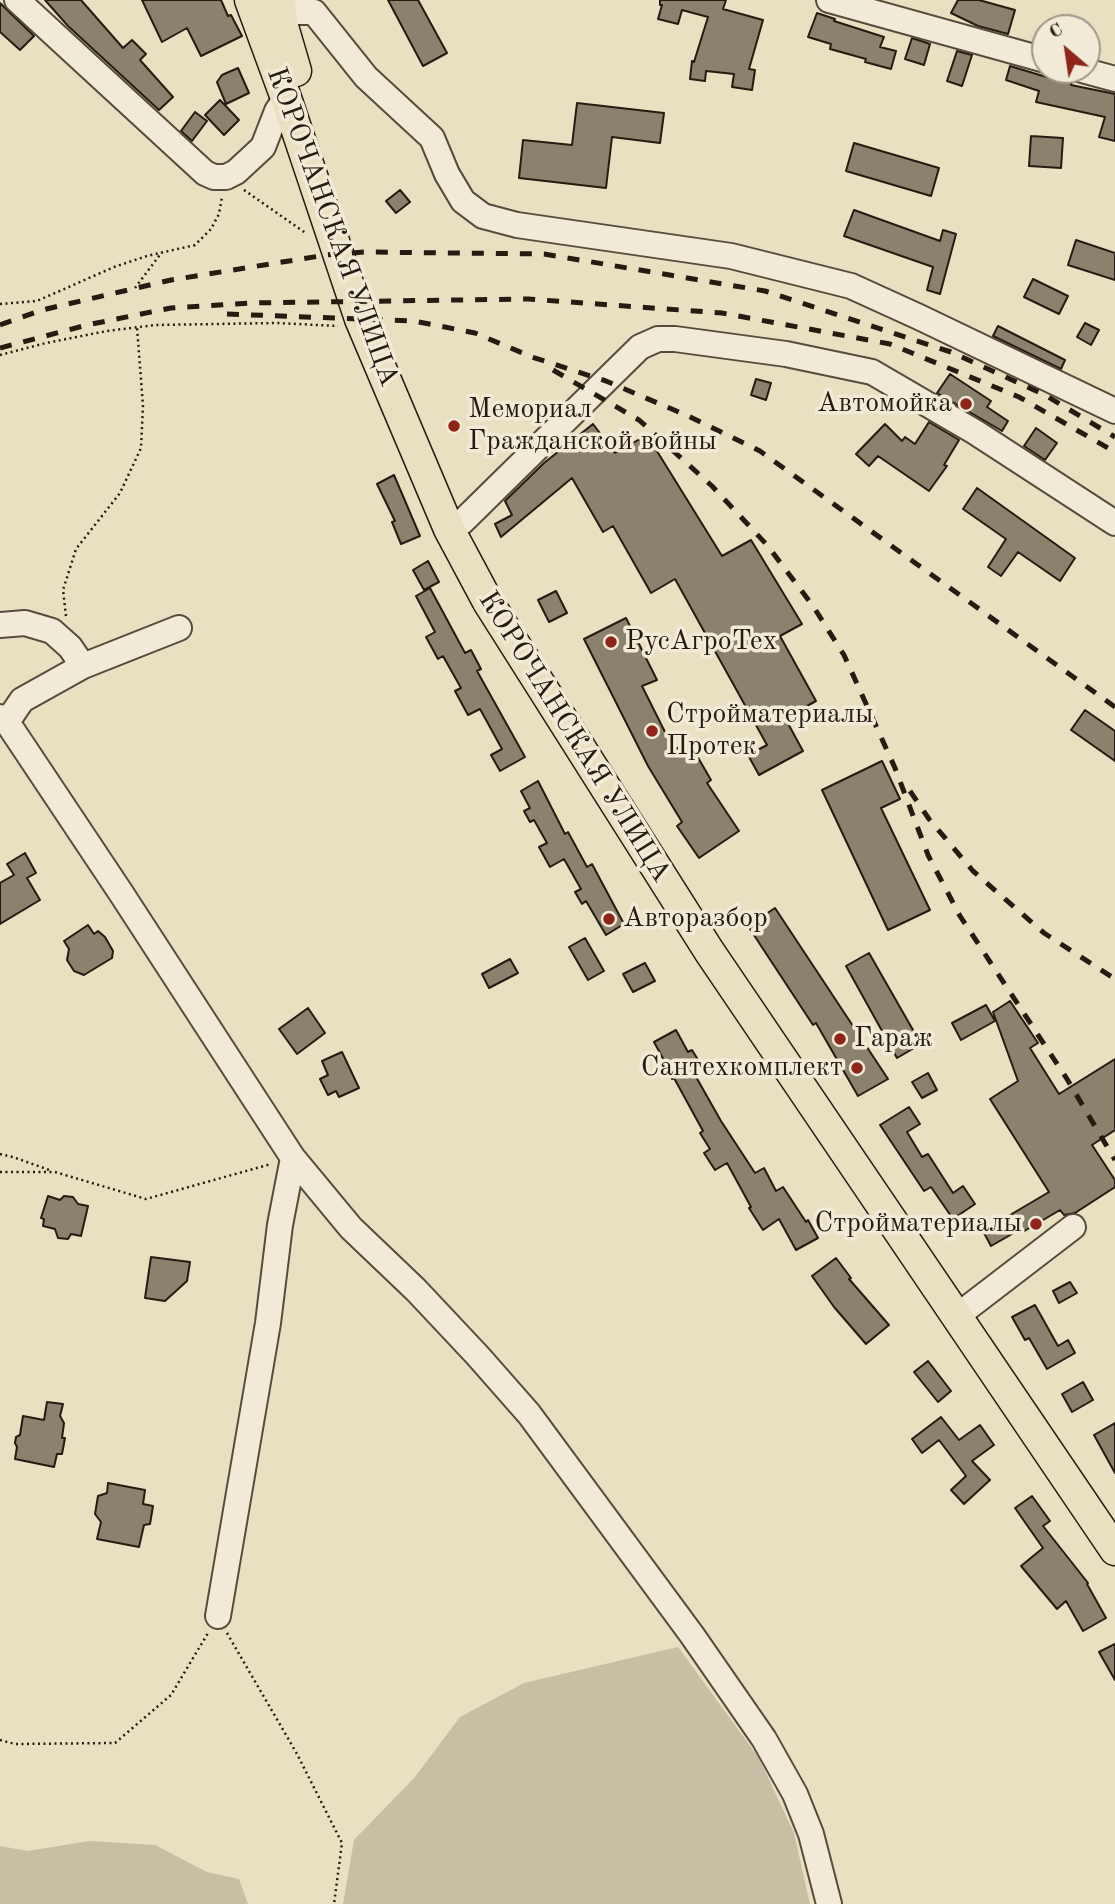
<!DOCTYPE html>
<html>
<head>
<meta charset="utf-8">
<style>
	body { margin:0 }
	#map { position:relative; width:1115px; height:1904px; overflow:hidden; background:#e9dfc1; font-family:"Old Standard TT",serif }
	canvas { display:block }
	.north { position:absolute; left:1031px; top:14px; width:70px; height:70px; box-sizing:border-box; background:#f1ead7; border:2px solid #9f9788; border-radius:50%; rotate:331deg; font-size:19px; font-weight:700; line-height:28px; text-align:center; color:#251b11 }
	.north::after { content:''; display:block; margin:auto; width:24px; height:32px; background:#8f2418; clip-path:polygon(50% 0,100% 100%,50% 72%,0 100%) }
</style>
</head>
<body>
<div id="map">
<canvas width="1115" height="1904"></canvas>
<div class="north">С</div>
</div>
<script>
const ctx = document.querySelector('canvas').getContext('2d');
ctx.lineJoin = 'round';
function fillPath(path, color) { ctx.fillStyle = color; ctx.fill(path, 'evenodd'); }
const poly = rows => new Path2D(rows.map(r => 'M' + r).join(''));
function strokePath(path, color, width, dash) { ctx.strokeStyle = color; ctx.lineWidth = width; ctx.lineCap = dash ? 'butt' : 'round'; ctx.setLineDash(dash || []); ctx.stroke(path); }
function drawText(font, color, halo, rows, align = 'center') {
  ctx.font = font + ' "Old Standard TT",serif'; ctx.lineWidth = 7; ctx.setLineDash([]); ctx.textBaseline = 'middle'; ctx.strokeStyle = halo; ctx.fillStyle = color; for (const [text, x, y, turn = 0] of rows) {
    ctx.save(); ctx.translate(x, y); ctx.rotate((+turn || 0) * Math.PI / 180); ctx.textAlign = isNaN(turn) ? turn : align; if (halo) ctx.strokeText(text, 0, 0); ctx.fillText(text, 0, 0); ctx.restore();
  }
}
const green = poly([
	[678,1647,759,1758,794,1833,810,1904,343,1904,354,1840,415,1777,460,1717,524,1683],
	[89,1841,155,1845,207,1872,239,1879,248,1904,0,1904,0,1846,28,1851]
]);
const building = poly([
	[45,0,81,0,123,48,132,40,146,54,140,60,173,97,159,110,68,26,45,0],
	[142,0,221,0,228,16,231,15,242,36,201,56,187,28,162,42,142,0],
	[388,0,418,0,447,53,423,66,388,0],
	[660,0,726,0,723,9,763,20,749,69,755,70,752,90,732,87,734,74,706,71,705,81,690,79,692,61,694,62,708,17,682,10,678,24,658,19,662,5,660,5,660,0],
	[958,0,979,0,1015,10,1008,34,978,26,951,13,958,0],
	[0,3,34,36,20,50,0,32,0,3],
	[817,13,835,19,834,21,884,37,880,47,896,51,891,69,865,62,866,59,830,49,831,44,808,37,817,13],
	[912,38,930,44,924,65,905,59,912,38],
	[957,51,972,55,962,86,947,81,957,51],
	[1010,66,1053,79,1053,77,1072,81,1071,85,1115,94,1115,141,1099,137,1105,117,1036,102,1039,91,1006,80,1010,66],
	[238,68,249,93,226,104,217,82,222,75,238,68],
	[220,100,239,120,224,135,205,115,220,100],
	[577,103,664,113,660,143,612,137,606,188,519,178,523,140,572,145,577,103],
	[195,112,207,121,192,141,181,131,195,112],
	[1031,136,1063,138,1061,168,1029,166,1031,136],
	[854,143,939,168,931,196,846,171,854,143],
	[400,190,410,202,396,213,386,201,400,190],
	[854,210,940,241,943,230,956,234,940,294,927,290,933,267,844,236,854,210],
	[1076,240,1115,253,1115,280,1068,265,1076,240],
	[1033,279,1068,296,1059,314,1024,297,1033,279],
	[1085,323,1099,330,1091,345,1077,337,1085,323],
	[998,326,1065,360,1061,369,993,336,998,326],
	[950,374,991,401,987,407,1008,421,1002,431,937,393,950,374],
	[756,379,771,383,766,400,751,395,756,379],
	[929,422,959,440,944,465,947,466,929,491,878,456,869,466,856,454,885,424,902,441,905,437,915,444,929,422],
	[593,424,615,453,647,435,722,556,751,540,802,624,780,636,816,701,785,718,803,751,759,775,748,755,767,745,675,579,651,593,613,526,603,532,572,478,501,537,495,524,512,515,505,501,544,463,593,424],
	[1036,428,1057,443,1045,460,1024,446,1036,428],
	[394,475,420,536,401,544,392,522,395,521,377,484,394,475],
	[977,488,1075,558,1060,581,1018,552,1001,576,988,567,1006,539,963,509,977,488],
	[428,561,439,582,424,590,413,570,428,561],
	[430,588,465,653,471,650,481,669,477,671,525,757,500,771,491,755,502,749,480,709,468,715,455,691,461,688,443,656,438,659,426,637,435,632,416,596,430,588],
	[556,591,567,613,549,622,538,600,556,591],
	[626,618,657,680,642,686,674,750,689,742,711,780,707,783,739,831,699,858,677,826,682,822,648,766,584,639,626,618],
	[1085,710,1115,731,1115,761,1071,730,1085,710],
	[882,761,900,799,881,808,930,910,888,930,822,790,882,761],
	[538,781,565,834,568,832,587,867,592,864,624,924,606,935,586,901,582,904,575,892,581,889,564,859,550,867,539,847,547,843,534,820,530,822,524,811,530,808,521,791,538,781],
	[25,853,36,873,27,878,40,900,0,924,0,883,14,875,7,864,25,853],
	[775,908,888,1079,858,1096,816,1023,813,1025,748,926,775,908],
	[88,925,94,934,98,931,105,937,113,951,112,958,84,975,74,971,67,960,69,949,64,941,88,925],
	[585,938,604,971,588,980,569,947,585,938],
	[869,953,921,1044,897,1058,846,966,869,953],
	[510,959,518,973,489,988,482,974,510,959],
	[645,963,655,981,633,992,623,974,645,963],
	[1010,1001,1038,1043,1030,1048,1059,1094,1115,1059,1115,1130,1092,1145,1115,1180,1115,1187,1075,1213,1064,1215,1060,1210,1021,1233,1019,1230,991,1246,983,1231,1049,1192,990,1099,1018,1081,993,1012,1010,1001],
	[986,1005,995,1021,961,1040,952,1023,986,1005],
	[308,1008,325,1033,297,1054,279,1029,308,1008],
	[676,1030,688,1052,692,1050,700,1063,691,1068,721,1121,755,1173,764,1168,776,1191,783,1187,806,1222,808,1220,818,1238,796,1250,779,1219,763,1230,749,1208,751,1207,727,1163,715,1170,704,1153,710,1149,700,1133,703,1131,674,1078,672,1079,664,1066,666,1064,654,1042,676,1030],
	[342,1052,359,1088,339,1097,336,1091,328,1095,320,1079,328,1075,322,1061,342,1052],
	[928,1073,937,1090,922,1098,912,1082,928,1073],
	[909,1107,920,1124,907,1132,922,1157,928,1154,953,1193,963,1186,975,1204,953,1219,931,1187,924,1191,880,1125,909,1107],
	[48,1196,60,1200,64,1196,73,1197,78,1204,88,1206,81,1236,71,1234,68,1239,58,1238,55,1229,43,1226,44,1219,41,1218,48,1196],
	[151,1257,190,1262,187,1281,165,1301,145,1298,151,1257],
	[836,1258,851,1278,849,1279,889,1325,866,1344,834,1307,812,1276,836,1258],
	[1070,1282,1077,1293,1059,1303,1053,1291,1070,1282],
	[1035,1305,1058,1346,1068,1340,1075,1353,1047,1369,1029,1338,1025,1340,1012,1317,1035,1305],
	[928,1361,951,1391,938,1402,914,1372,928,1361],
	[1083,1382,1093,1400,1072,1412,1062,1394,1083,1382],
	[47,1402,63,1404,60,1416,64,1423,62,1438,65,1438,62,1454,57,1454,54,1467,15,1459,17,1447,15,1443,16,1437,20,1435,23,1416,44,1420,47,1402],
	[941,1417,959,1440,980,1425,994,1445,972,1461,990,1480,964,1504,951,1490,966,1476,939,1440,922,1453,912,1439,941,1417],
	[1115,1423,1115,1473,1094,1435,1115,1423],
	[108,1483,145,1490,143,1504,153,1506,150,1524,144,1525,139,1547,97,1539,101,1522,95,1514,98,1496,107,1493,108,1483],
	[1032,1496,1050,1521,1043,1526,1088,1583,1087,1584,1106,1618,1083,1631,1066,1601,1057,1609,1021,1566,1043,1548,1015,1508,1032,1496],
	[1115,1644,1115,1680,1099,1652,1115,1644]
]);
const path = poly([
	[244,190,307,234],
	[135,288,162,252],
	[0,304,37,301,114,267,147,256,195,245,211,229,219,214,222,197],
	[0,355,46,343,107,331,155,325,277,323,338,326],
	[66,616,63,590,76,549,120,493,141,448,143,406,137,327],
	[0,1154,13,1157,52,1171],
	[0,1172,55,1172,146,1199,271,1164],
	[227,1633,297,1754,342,1843,334,1904],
	[0,1740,15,1744,115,1743,171,1695,208,1633]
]);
const minor = poly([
	[17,0,205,173,214,177,226,177,236,172,263,147,277,111,286,98],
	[829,0,1045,60],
	[280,12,314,12,366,77,432,138,447,174,463,201,483,216,517,225,731,256,851,286,919,317,1115,411],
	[1082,70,1115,79],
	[462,522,640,347,658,339,675,339,786,354,872,372,975,432,1115,523],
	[0,625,25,623,52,631,70,647,83,666],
	[0,717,7,722,121,893,293,1158,351,1228,416,1290,478,1356,529,1414,692,1635,764,1739,795,1794,811,1834,829,1904],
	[7,722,22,700,83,666,179,628],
	[957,1316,1073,1227],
	[218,1616,268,1323,280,1225,293,1158]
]);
const major = poly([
	[250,0,286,98,360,319,449,529,488,602,709,951,1115,1550],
	[280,0,282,23,296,71]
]);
const rail = poly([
	[227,314,414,321,475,333,532,357,606,381,688,416,760,451,1115,707],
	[0,325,42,310,171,280,326,255,365,252,544,254,765,291,951,352,1045,395,1115,437],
	[0,348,87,325,171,308,250,303,528,299,722,313,890,344,1019,397,1115,452],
	[553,370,639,420,712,486,767,545,813,606,844,655,895,768,928,855,960,916,1067,1079,1115,1160],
	[910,791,929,819,973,871,1044,933,1115,979]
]);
const markers = [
	[966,404,7,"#8f2418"],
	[454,426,7,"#8f2418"],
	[611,642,7,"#8f2418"],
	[652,731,7,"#8f2418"],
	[609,919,7,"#8f2418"],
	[840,1039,7,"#8f2418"],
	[857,1068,7,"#8f2418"],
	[1036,1224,7,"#8f2418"]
];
const streetNames = [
	["КОРОЧАНСКАЯ УЛИЦА",332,227,70],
	["КОРОЧАНСКАЯ УЛИЦА",574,737,58]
];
const poiNames = [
	["Автомойка",952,404,"right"],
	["Мемориал",468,410],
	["Гражданской войны",468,442],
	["РусАгроТех",625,642],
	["Стройматериалы",666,715],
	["Протек",666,747],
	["Авторазбор",623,919],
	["Гараж",854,1039],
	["Сантехкомплект",843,1068,"right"],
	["Стройматериалы",1022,1224,"right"]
];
fillPath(green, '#c8bea3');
fillPath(building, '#8b816d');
strokePath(building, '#251b11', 2);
strokePath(minor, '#564c3d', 28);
strokePath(major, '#251b11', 33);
strokePath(path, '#251b11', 2.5, [2, 3.5]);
strokePath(minor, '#f1ead7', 24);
strokePath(major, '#e9dfc1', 30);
strokePath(rail, '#251b11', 5, [12, 12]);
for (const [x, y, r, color] of markers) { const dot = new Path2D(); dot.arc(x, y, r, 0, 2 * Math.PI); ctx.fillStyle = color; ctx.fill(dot); strokePath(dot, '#f1ead7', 2.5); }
drawText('28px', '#251b11', '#f1ead7', streetNames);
drawText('28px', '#251b11', '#f1ead7', poiNames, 'left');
</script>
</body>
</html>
